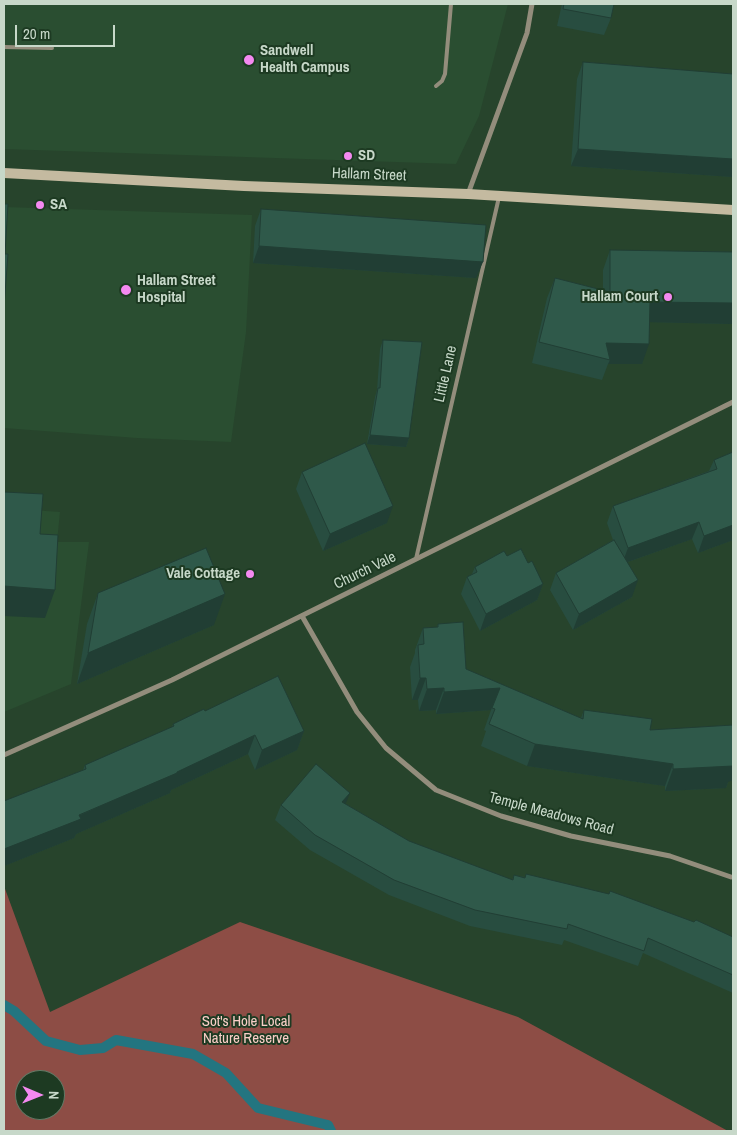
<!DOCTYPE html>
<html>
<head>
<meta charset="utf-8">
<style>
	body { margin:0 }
	#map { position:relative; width:737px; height:1135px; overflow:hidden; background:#27442c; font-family:"Archivo Narrow",sans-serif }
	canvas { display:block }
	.frame { position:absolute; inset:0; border:5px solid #c7d8c9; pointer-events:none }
	.north { position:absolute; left:15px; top:1070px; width:50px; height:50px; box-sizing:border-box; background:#1d3a22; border:1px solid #617965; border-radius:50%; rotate:91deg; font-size:14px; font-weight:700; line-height:20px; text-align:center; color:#c7d8c9 }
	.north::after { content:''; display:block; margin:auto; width:18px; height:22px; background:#f489f0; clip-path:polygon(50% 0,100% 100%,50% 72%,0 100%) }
	.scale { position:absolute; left:15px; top:25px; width:100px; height:22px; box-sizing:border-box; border:2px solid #c7d8c9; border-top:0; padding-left:6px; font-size:15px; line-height:18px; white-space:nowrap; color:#c7d8c9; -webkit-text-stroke:4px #1d3a22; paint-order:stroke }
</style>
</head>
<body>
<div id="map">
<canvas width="737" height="1135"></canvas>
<div class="frame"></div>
<div class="north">N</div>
<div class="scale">20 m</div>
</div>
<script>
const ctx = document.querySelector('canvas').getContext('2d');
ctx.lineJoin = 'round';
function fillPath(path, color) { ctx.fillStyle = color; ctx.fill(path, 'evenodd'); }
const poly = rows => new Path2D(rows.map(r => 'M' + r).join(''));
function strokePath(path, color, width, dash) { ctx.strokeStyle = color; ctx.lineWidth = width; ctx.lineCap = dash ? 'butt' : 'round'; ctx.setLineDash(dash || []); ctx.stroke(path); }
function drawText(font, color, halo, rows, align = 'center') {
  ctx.font = font + ' "Archivo Narrow",sans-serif'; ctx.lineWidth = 4; ctx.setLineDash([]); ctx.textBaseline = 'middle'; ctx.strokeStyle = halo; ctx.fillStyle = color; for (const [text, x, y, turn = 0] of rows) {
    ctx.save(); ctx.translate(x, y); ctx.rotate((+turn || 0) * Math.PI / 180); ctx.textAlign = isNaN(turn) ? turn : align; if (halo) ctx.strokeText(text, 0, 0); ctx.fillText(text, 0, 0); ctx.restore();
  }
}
const built = poly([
	[4,4,508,4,479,116,456,164,4,149],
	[4,207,252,215,246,332,231,442,137,438,4,428],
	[4,508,60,512,57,542,89,542,71,684,4,712]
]);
const green = poly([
	[4,886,50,1012,240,922,518,1017,728,1131,4,1131],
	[25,1080,55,1080,55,1110,25,1110]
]);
const stream = poly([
	[4,1005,14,1011,46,1041,80,1050,103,1048,116,1040,193,1054,226,1073,258,1108,328,1125,331,1131]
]);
const lane = poly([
	[4,47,52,48],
	[436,86,442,81,445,74,451,4],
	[416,559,499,197]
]);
const street = poly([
	[468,194,527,33,532,4],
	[302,616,357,712,386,748,436,790,501,816,571,836,670,856,731,877],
	[4,755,172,680,733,402]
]);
const secondary = poly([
	[4,173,244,186,468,194,733,210]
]);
const wall = poly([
	[562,4,614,4,611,18,604,35,557,26],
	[583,62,733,74,733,177,571,166,577,79],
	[261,209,476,278,253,263,255,226],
	[610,250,733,252,733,324,650,322,642,364,608,364,602,380,532,363,547,298,555,278,603,290,603,270],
	[383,340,409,438,406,447,367,444,375,397,377,390,380,349],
	[733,452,733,540,698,553,692,539,628,562,632,597,573,630,550,590,556,573,613,540,607,523,613,506,709,471,714,460],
	[302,472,387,523,323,551,296,489],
	[507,556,528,563,543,584,537,600,480,631,461,594,467,577,472,574,475,567],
	[98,593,214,625,77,684,87,624],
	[438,624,466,669,581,718,584,710,650,730,728,782,726,788,665,791,665,786,527,766,481,746,486,731,484,730,491,710,436,714,436,710,419,711,418,700,412,700,410,667,415,653,415,650,423,628,437,627],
	[205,711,304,731,297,750,255,770,248,754,171,790,170,793,76,834,74,838,4,866,4,801,83,770,85,765,172,727,173,724],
	[346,804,409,841,512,880,514,875,525,877,526,874,733,937,733,993,643,953,638,966,564,940,562,945,470,926,389,895,310,850,275,820,281,805]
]);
const shadedWall = poly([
	[578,149,733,159,733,177,571,166],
	[259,246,483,262,476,278,253,263],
	[650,302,733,303,733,324,643,322],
	[606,343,649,344,642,364,608,364,610,360],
	[370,435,409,438,406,447,367,444],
	[393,506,387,523,323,551,330,534],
	[699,522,692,539,622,564,628,548],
	[733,525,733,540,698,553,704,536],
	[638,580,632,597,573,630,579,614],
	[543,584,537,600,480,631,486,614],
	[4,586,55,590,45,618,4,616],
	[225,594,214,625,77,684,88,653],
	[420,678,426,678,418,700,412,700],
	[444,688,436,710,419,711,427,689],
	[500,688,491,710,436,714,444,692],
	[304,731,297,750,255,770,262,750],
	[255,735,248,754,171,790,170,793,76,834,74,838,4,866,4,849,177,772],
	[535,744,673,764,665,786,527,766],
	[733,763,733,780,728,782,726,788,665,791,673,769],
	[350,793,344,808,342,802]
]);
const building = poly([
	[564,4,614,4,611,18,563,9,564,4],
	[583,62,733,74,733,159,578,149,583,62],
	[4,204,8,204,5,254,8,254,4,307,4,204],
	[261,209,486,225,483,262,259,246,261,209],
	[610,250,733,252,733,303,650,302,649,344,606,343,610,360,539,342,555,278,610,292,610,250],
	[383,340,422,342,409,438,370,435,378,388,380,388,383,340],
	[365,443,393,506,330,534,302,472,365,443],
	[733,452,733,525,704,536,699,522,628,548,613,506,717,469,714,460,733,452],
	[4,492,43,494,40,534,58,535,55,590,4,586,4,492],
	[614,540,638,580,579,614,556,573,614,540],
	[206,548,225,594,88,653,98,593,206,548],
	[521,549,528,563,532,561,543,584,486,614,467,577,477,572,475,567,504,551,507,556,521,549],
	[463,622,466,669,583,719,584,710,652,719,650,730,733,725,733,766,673,769,673,764,535,744,489,724,495,709,492,708,500,688,444,692,444,688,427,689,426,678,420,678,418,645,424,644,423,628,438,627,438,624,463,622],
	[278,676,304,731,262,750,255,735,177,772,177,773,79,815,81,819,4,849,4,801,86,769,85,765,174,726,173,724,204,709,205,711,278,676],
	[316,764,350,793,342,802,409,841,513,880,514,875,525,878,526,874,609,894,610,891,694,922,696,920,733,937,733,975,648,938,644,951,568,924,567,929,475,910,394,880,315,835,281,805,316,764]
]);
const markers = [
	[249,60,6,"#f489f0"],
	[348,156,5,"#f489f0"],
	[40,205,5,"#f489f0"],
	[126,290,6,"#f489f0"],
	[668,297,5,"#f489f0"],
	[250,574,5,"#f489f0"]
];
const poiNames = [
	["Sandwell",260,51],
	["Health Campus",260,68],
	["SD",358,156],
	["SA",50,205],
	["Hallam Street",137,281],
	["Hospital",137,298],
	["Hallam Court",658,297,"right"],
	["Vale Cottage",240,574,"right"]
];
const streetNames = [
	["Hallam Street",369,175,2],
	["Little Lane",446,374,-77],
	["Church Vale",365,571,-26],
	["Temple Meadows Road",551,814,15]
];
const parkNames = [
	["Sot's Hole Local",246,1022],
	["Nature Reserve",246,1039]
];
fillPath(built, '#2a4e31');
fillPath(green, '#8d4d45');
strokePath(stream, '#237580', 10);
strokePath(lane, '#938d7c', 4);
strokePath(street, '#938d7c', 5);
strokePath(secondary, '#c4baa0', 10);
fillPath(wall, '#284d40');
fillPath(shadedWall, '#213e34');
fillPath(building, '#2f594a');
strokePath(building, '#213e34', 1);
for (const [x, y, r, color] of markers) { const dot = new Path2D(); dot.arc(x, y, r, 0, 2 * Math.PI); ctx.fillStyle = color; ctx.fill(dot); strokePath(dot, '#1d3a22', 2); }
drawText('bold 15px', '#c7d8c9', '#1d3a22', poiNames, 'left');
drawText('15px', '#c7d8c9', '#1d3a22', streetNames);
drawText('15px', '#facec7', '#1d3a22', parkNames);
</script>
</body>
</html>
